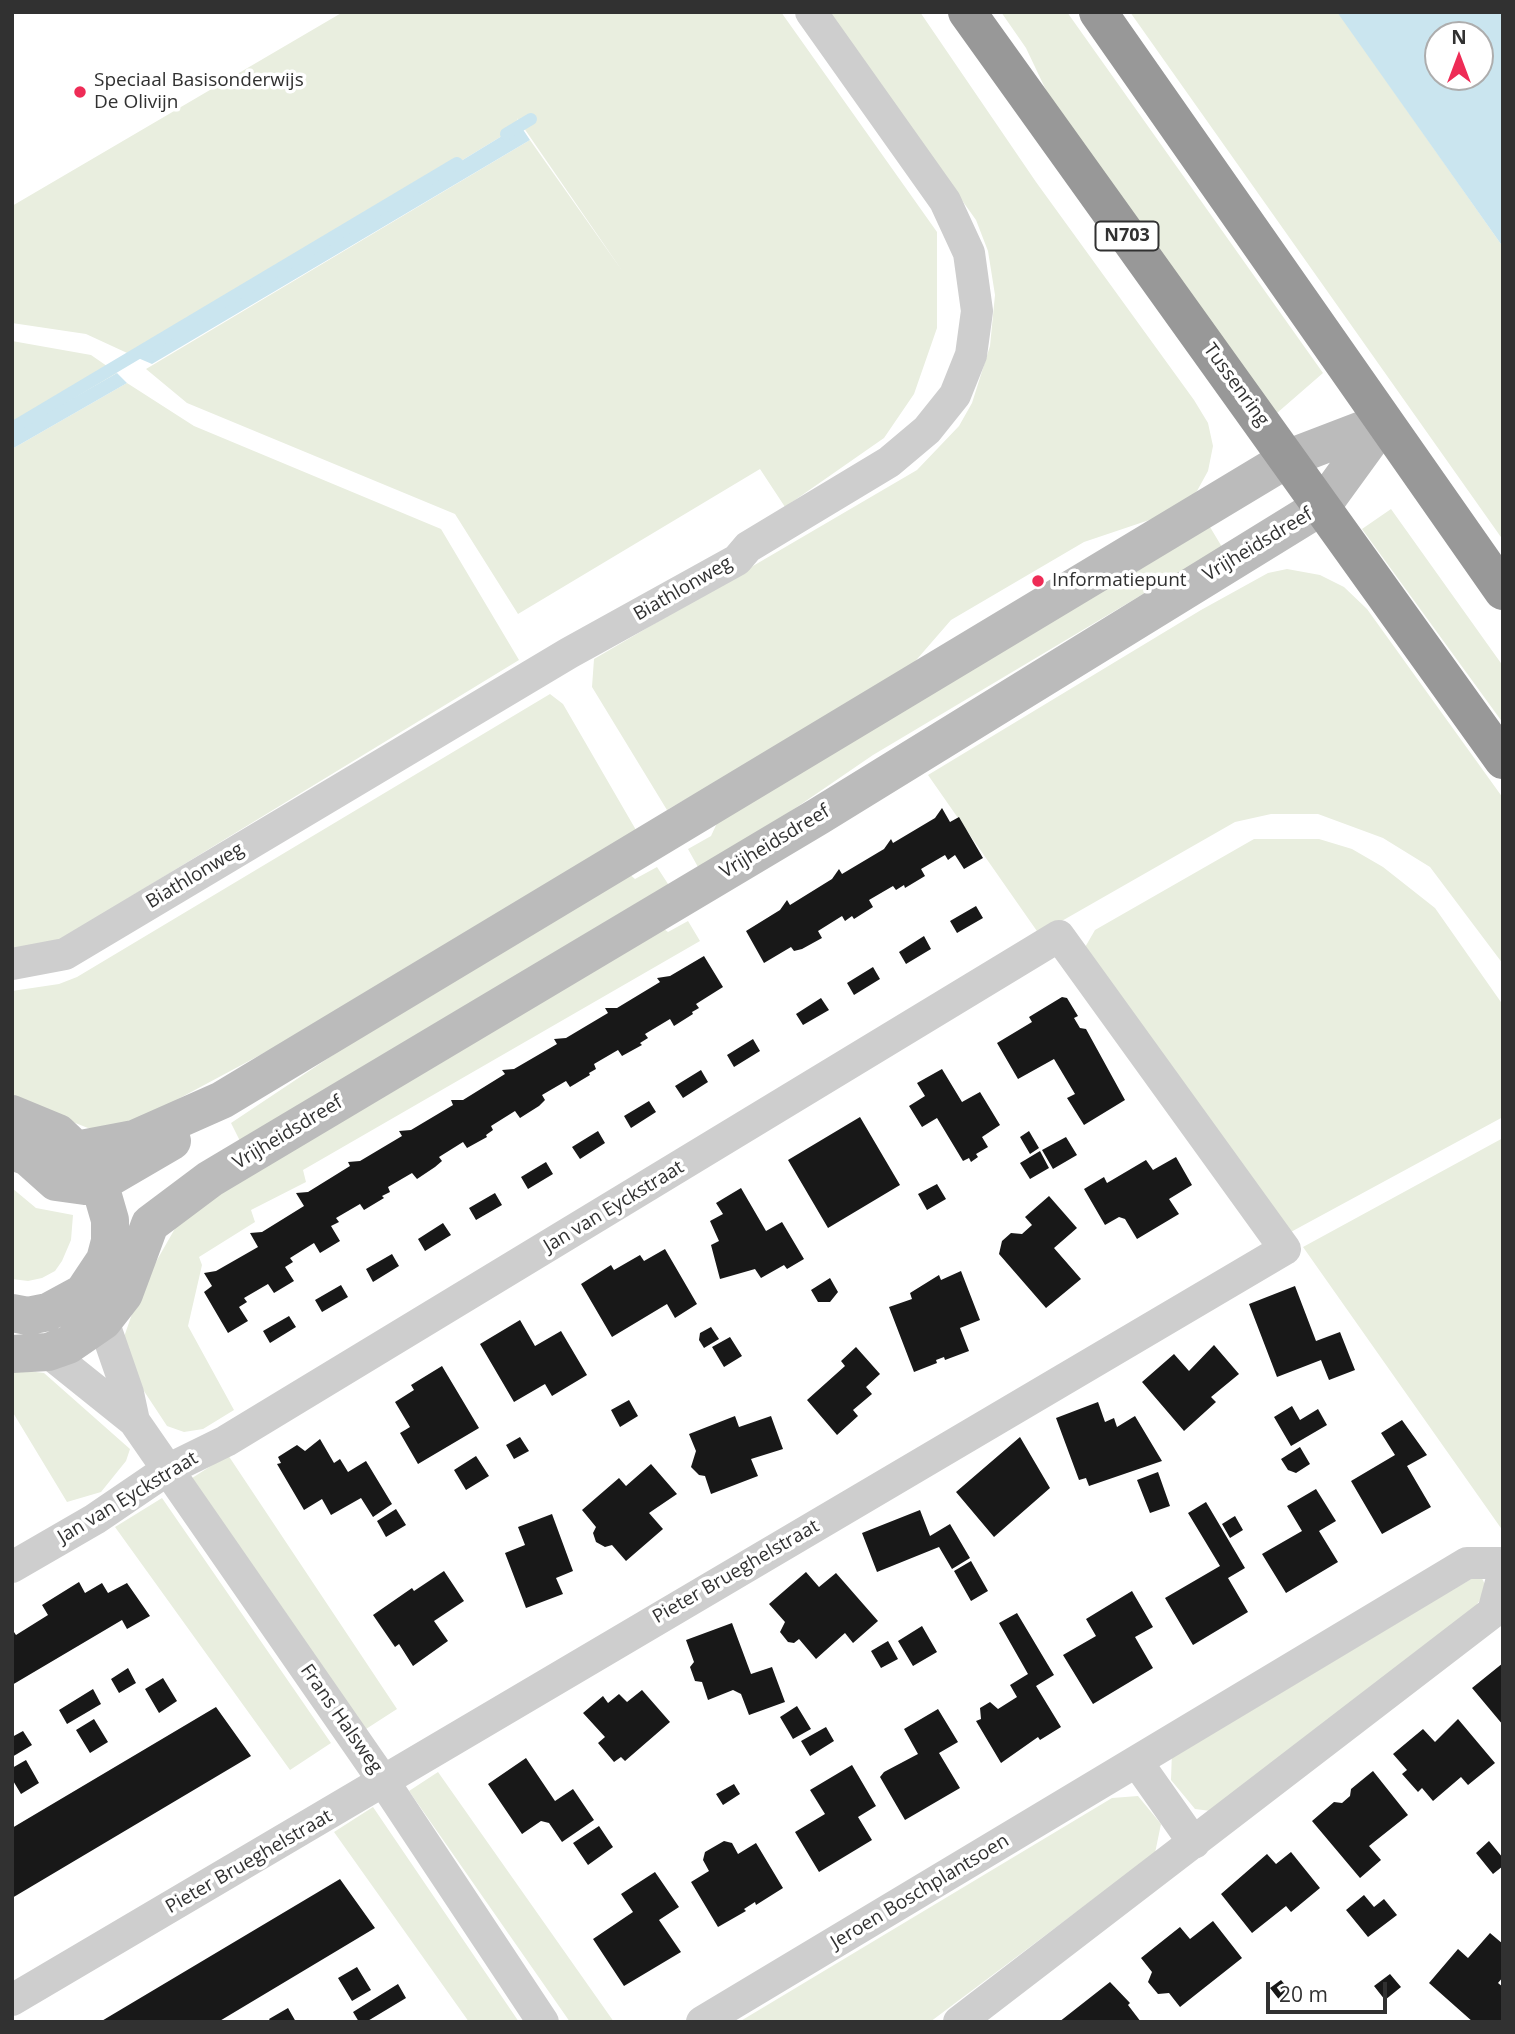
<!DOCTYPE html>
<html>
<head>
<meta charset="utf-8">
<style>
	body { margin:0 }
	#map { position:relative; width:1515px; height:2034px; overflow:hidden; background:#fff; font-family:"Open Sans",sans-serif }
	canvas { display:block }
	.frame { position:absolute; inset:0; border:14px solid #313131; pointer-events:none }
	.north { position:absolute; left:1424px; top:21px; width:70px; height:70px; box-sizing:border-box; background:#fff; border:2px solid #adadad; border-radius:50%; rotate:0deg; font-size:19px; font-weight:700; line-height:28px; text-align:center; color:#313131 }
	.north::after { content:''; display:block; margin:auto; width:24px; height:32px; background:#ee2c56; clip-path:polygon(50% 0,100% 100%,50% 72%,0 100%) }
	.scale { position:absolute; left:1266px; top:1982px; width:121px; height:32px; box-sizing:border-box; border:4px solid #313131; border-top:0; padding-left:9px; font-size:21px; line-height:24px; white-space:nowrap; color:#313131; -webkit-text-stroke:5px #fff; paint-order:stroke }
</style>
</head>
<body>
<div id="map">
<canvas width="1515" height="2034"></canvas>
<div class="frame"></div>
<div class="north">N</div>
<div class="scale">20 m</div>
</div>
<script>
const ctx = document.querySelector('canvas').getContext('2d');
ctx.lineJoin = 'round';
function fillPath(path, color) { ctx.fillStyle = color; ctx.fill(path, 'evenodd'); }
const poly = rows => new Path2D(rows.map(r => 'M' + r).join(''));
function strokePath(path, color, width, dash) { ctx.strokeStyle = color; ctx.lineWidth = width; ctx.lineCap = dash ? 'butt' : 'round'; ctx.setLineDash(dash || []); ctx.stroke(path); }
function drawText(font, color, halo, rows, align = 'center') {
  ctx.font = font + ' "Open Sans",sans-serif'; ctx.lineWidth = 7; ctx.setLineDash([]); ctx.textBaseline = 'middle'; ctx.strokeStyle = halo; ctx.fillStyle = color; for (const [text, x, y, turn = 0] of rows) {
    ctx.save(); ctx.translate(x, y); ctx.rotate((+turn || 0) * Math.PI / 180); ctx.textAlign = isNaN(turn) ? turn : align; if (halo) ctx.strokeText(text, 0, 0); ctx.fillText(text, 0, 0); ctx.restore();
  }
}
const green = poly([
	[343,12,781,12,937,232,937,328,914,394,884,438,785,507,760,469,518,614,455,514,187,403,146,369,530,140,623,272,517,118,520,125,138,358,86,334,12,323,12,206],
	[828,12,920,12,1036,182,1194,400,1208,423,1213,446,1208,471,1197,491,1176,511,1084,542,951,620,905,673,667,810,592,687,594,659,917,470,959,426,972,403,990,346,995,295,988,251,976,220],
	[1001,12,1067,12,1323,373,1277,413,1054,107,1026,48],
	[1130,12,1338,12,1503,247,1503,540],
	[12,341,91,355,117,373,12,433],
	[127,383,194,426,441,529,519,660,63,938,49,944,12,948,12,449],
	[1391,509,1503,666,1503,723,1362,529],
	[1210,527,1222,547,873,755,724,857,698,867,688,849,711,836,717,823],
	[1287,569,1320,575,1344,587,1367,609,1503,798,1503,964,1430,867,1383,838,1318,814,1271,814,1235,822,1039,934,928,775,1201,610,1268,573],
	[550,694,563,704,636,830,318,1024,124,1128,88,1128,12,1098,12,991,59,984,77,977],
	[1254,839,1319,839,1352,849,1383,867,1435,908,1503,1005,1503,1117,1289,1233,1084,949,1095,930],
	[657,867,670,887,243,1147,231,1123,390,1017,628,873,635,879],
	[688,921,700,941,303,1170,306,1182,251,1210,255,1222,199,1257,202,1265,188,1326,234,1410,203,1429,184,1432,167,1426,138,1382,124,1337,141,1288,177,1225,219,1186,660,926,668,932],
	[1503,1138,1503,1531,1303,1247],
	[12,1188,36,1208,73,1215,71,1240,62,1261,55,1271,42,1278,28,1281,12,1279],
	[12,1369,44,1373,130,1449,126,1461,101,1492,67,1502,12,1411],
	[228,1455,397,1709,366,1729,189,1480],
	[162,1498,331,1743,290,1770,115,1527],
	[1480,1574,1487,1589,1476,1606,1219,1812,1195,1809,1171,1780,1172,1751],
	[438,1772,614,2022,570,2022,409,1791],
	[1138,1796,1161,1824,1155,1853,930,2022,739,2022,1112,1798],
	[373,1807,519,2022,469,2022,334,1832]
]);
const water = poly([
	[1338,12,1503,12,1503,247,1337,12],
	[1438,35,1480,35,1480,77,1438,77],
	[520,125,530,140,152,364,138,358],
	[117,373,127,383,12,449,12,433]
]);
const stream = poly([
	[506,134,531,119],
	[12,428,457,163]
]);
const building = poly([
	[942,808,950,822,959,817,983,858,964,869,955,855,948,860,945,855,921,869,925,876,905,888,904,885,896,890,893,886,869,900,873,907,854,919,852,916,845,921,842,916,818,931,822,938,802,949,794,951,791,947,764,963,746,931,780,910,787,900,790,905,832,879,839,869,842,874,884,849,891,839,893,843,935,818],
	[976,906,983,918,957,933,950,921],
	[924,936,931,949,906,964,899,952],
	[704,956,723,987,696,1004,699,1008,692,1012,693,1014,674,1026,670,1019,645,1034,648,1038,640,1043,642,1045,622,1056,618,1050,594,1064,596,1069,589,1073,590,1075,570,1087,566,1081,542,1095,545,1100,539,1106,520,1118,515,1111,491,1126,493,1130,486,1135,487,1137,467,1148,463,1142,439,1157,442,1161,435,1167,417,1179,412,1173,388,1187,390,1192,382,1196,384,1198,364,1210,360,1204,336,1218,339,1222,331,1226,340,1241,320,1253,314,1243,290,1258,293,1262,285,1267,294,1281,274,1293,268,1284,244,1298,247,1302,239,1307,248,1321,228,1333,204,1292,212,1286,204,1273,216,1271,258,1247,250,1233,262,1232,304,1206,296,1193,308,1192,350,1166,348,1162,360,1161,402,1136,399,1131,411,1130,453,1105,451,1100,463,1100,505,1074,502,1070,514,1069,557,1044,554,1039,566,1038,608,1013,605,1008,617,1008,660,982,657,978,670,976],
	[873,967,880,979,854,995,847,983],
	[1062,997,1067,998,1078,1016,1074,1018,1080,1028,1086,1029,1125,1100,1084,1125,1067,1098,1075,1094,1054,1059,1018,1079,997,1043,1032,1022,1029,1017],
	[821,998,829,1010,803,1025,796,1014],
	[753,1039,760,1051,734,1067,727,1055],
	[942,1069,962,1102,980,1092,1000,1125,982,1137,988,1147,976,1154,978,1157,971,1162,969,1158,963,1161,937,1118,922,1127,909,1106,925,1096,917,1083],
	[701,1070,708,1082,683,1098,675,1086],
	[649,1101,656,1112,631,1128,624,1116],
	[860,1117,900,1185,828,1228,788,1160],
	[598,1131,605,1143,580,1159,572,1147],
	[1029,1131,1039,1148,1030,1154,1020,1137],
	[1066,1137,1077,1155,1053,1169,1042,1150],
	[1040,1151,1049,1168,1030,1179,1020,1163],
	[1176,1157,1192,1185,1169,1199,1179,1214,1137,1239,1125,1219,1119,1217,1105,1225,1084,1189,1104,1177,1107,1183,1146,1160,1153,1170],
	[546,1162,553,1174,528,1189,521,1177],
	[937,1184,946,1199,927,1210,918,1194],
	[741,1188,766,1231,782,1222,804,1259,787,1269,784,1265,761,1278,755,1269,720,1279,711,1245,719,1241,710,1221,723,1214,716,1203],
	[495,1193,502,1205,476,1220,469,1208],
	[1049,1196,1077,1228,1054,1248,1081,1279,1046,1308,999,1254,1002,1241,1011,1233,1022,1234,1032,1225,1025,1217],
	[443,1223,451,1235,425,1251,418,1239],
	[665,1249,697,1304,675,1318,667,1304,612,1337,581,1284,611,1265,614,1270,640,1255,644,1261],
	[392,1254,399,1266,373,1282,366,1269],
	[961,1271,980,1320,960,1328,969,1351,945,1360,944,1357,936,1360,937,1363,914,1372,889,1307,912,1299,910,1293,939,1275,941,1280],
	[830,1278,838,1292,830,1302,818,1302,811,1290],
	[341,1285,348,1297,322,1312,315,1300],
	[1295,1286,1316,1341,1340,1332,1355,1370,1329,1380,1321,1360,1277,1377,1249,1304],
	[289,1316,296,1327,270,1343,263,1331],
	[520,1320,535,1346,561,1331,587,1375,552,1396,545,1384,514,1402,480,1344],
	[711,1327,719,1339,704,1348,699,1340,700,1333],
	[730,1337,742,1356,724,1367,712,1347],
	[1214,1345,1239,1374,1211,1397,1216,1402,1184,1431,1142,1382,1174,1354,1189,1371],
	[856,1347,880,1374,866,1387,872,1394,853,1410,858,1416,837,1435,807,1400,845,1366,841,1361],
	[442,1366,479,1428,418,1464,400,1433,410,1427,395,1402,414,1390,411,1385],
	[629,1400,638,1416,620,1427,611,1410],
	[1098,1402,1105,1422,1114,1418,1117,1427,1135,1416,1162,1461,1089,1486,1086,1478,1079,1480,1056,1418],
	[1292,1406,1300,1420,1318,1409,1327,1425,1291,1446,1274,1417],
	[735,1416,739,1427,771,1416,783,1449,751,1459,758,1476,711,1494,705,1476,699,1475,691,1467,696,1451,689,1434],
	[1402,1420,1427,1455,1407,1466,1431,1507,1382,1534,1351,1481,1395,1455,1381,1433],
	[520,1437,529,1451,514,1459,506,1445],
	[1020,1437,1050,1488,994,1537,956,1492],
	[320,1439,334,1463,340,1459,348,1472,366,1461,392,1504,373,1517,361,1498,331,1515,322,1499,304,1510,277,1464,281,1463,278,1457,297,1445,305,1451],
	[1300,1447,1310,1464,1296,1473,1288,1470,1281,1459],
	[476,1456,489,1476,466,1490,454,1470],
	[651,1464,677,1494,649,1513,663,1529,626,1561,612,1545,605,1547,596,1542,593,1533,596,1527,582,1510,619,1478,626,1486],
	[1158,1472,1170,1506,1150,1513,1137,1480],
	[1316,1489,1336,1521,1319,1531,1338,1562,1286,1593,1262,1554,1302,1531,1287,1506],
	[1206,1502,1245,1568,1228,1578,1248,1612,1193,1645,1165,1598,1220,1566,1188,1513],
	[396,1509,406,1525,386,1537,377,1521],
	[920,1510,930,1536,950,1524,970,1558,952,1569,939,1547,877,1572,862,1533],
	[552,1514,573,1571,556,1578,563,1594,526,1608,505,1553,525,1545,518,1527],
	[1235,1516,1243,1530,1230,1538,1222,1524],
	[971,1561,988,1591,971,1601,954,1571],
	[444,1571,464,1601,434,1621,448,1641,413,1666,399,1644,395,1647,373,1615,412,1588,414,1591],
	[806,1572,819,1587,836,1573,878,1621,853,1643,845,1633,816,1659,799,1639,794,1643,788,1642,780,1632,785,1622,769,1604],
	[79,1582,85,1593,102,1583,108,1593,127,1583,150,1616,127,1629,122,1620,12,1685,12,1629,16,1635,48,1615,42,1605],
	[1132,1591,1153,1627,1135,1637,1153,1668,1093,1704,1063,1655,1096,1636,1086,1619],
	[1017,1613,1054,1675,1036,1686,1061,1727,1040,1740,1038,1737,1001,1763,976,1721,981,1719,980,1708,990,1702,998,1709,1017,1697,1010,1685,1028,1674,999,1623],
	[732,1623,751,1674,772,1667,785,1702,749,1715,741,1694,733,1690,708,1700,702,1682,695,1681,690,1667,694,1662,686,1640],
	[922,1626,937,1652,913,1666,898,1641],
	[888,1641,898,1659,881,1668,871,1651],
	[1503,1663,1503,1725,1472,1688],
	[128,1668,136,1683,119,1693,111,1679],
	[163,1678,177,1701,159,1713,145,1689],
	[93,1689,101,1704,67,1724,59,1710],
	[642,1690,670,1722,625,1761,621,1757,614,1762,598,1743,605,1737,583,1713,603,1696,608,1703,619,1694,627,1702],
	[797,1706,811,1729,793,1739,780,1717],
	[216,1707,251,1756,12,1898,12,1828],
	[938,1709,958,1742,939,1753,960,1788,905,1820,880,1777,884,1772,918,1754,904,1729],
	[94,1719,108,1742,90,1753,76,1730],
	[1458,1719,1495,1763,1468,1785,1461,1777,1433,1801,1422,1788,1418,1792,1402,1774,1407,1770,1393,1754,1423,1729,1435,1742],
	[826,1727,834,1741,810,1756,801,1741],
	[23,1731,32,1745,12,1757,12,1737],
	[526,1758,555,1801,573,1789,594,1820,562,1842,549,1823,541,1821,522,1834,488,1784],
	[26,1760,39,1783,21,1794,12,1779,12,1768],
	[852,1765,876,1806,858,1817,872,1840,819,1872,795,1832,825,1814,810,1790],
	[1373,1771,1408,1815,1369,1846,1381,1860,1360,1878,1312,1821,1334,1802,1342,1803,1350,1796,1351,1789],
	[734,1784,740,1794,723,1805,716,1794],
	[599,1826,613,1847,588,1865,573,1843],
	[724,1841,732,1843,738,1854,756,1843,783,1888,756,1905,755,1902,744,1909,746,1911,718,1927,691,1882,709,1871,703,1860,705,1852],
	[1489,1841,1503,1858,1503,1866,1493,1874,1476,1853],
	[1291,1852,1320,1888,1291,1912,1286,1906,1252,1933,1221,1894,1267,1854,1276,1864],
	[655,1872,679,1907,659,1920,681,1952,624,1986,593,1939,633,1912,621,1894],
	[340,1879,375,1928,218,2022,100,2022],
	[1364,1895,1374,1907,1384,1899,1397,1915,1368,1937,1346,1910],
	[1213,1921,1242,1958,1180,2007,1169,1993,1158,1994,1148,1982,1152,1972,1141,1958,1180,1927,1190,1939],
	[1490,1933,1503,1944,1503,1977,1498,1983,1503,1987,1503,2022,1473,2022,1429,1983,1458,1949,1468,1958],
	[357,1967,371,1990,352,2001,338,1978],
	[1390,1974,1401,1987,1385,2000,1374,1986],
	[1281,1980,1292,1993,1281,2002,1270,1988],
	[1110,1982,1130,2003,1128,2005,1141,2022,1059,2022],
	[398,1984,406,1998,366,2022,359,2022,353,2012],
	[288,2008,296,2022,271,2022,269,2019]
]);
const street = poly([
	[12,964,65,954,569,653,737,560,748,547,889,462,927,430,955,395,971,355,977,311,969,253,945,201,811,12],
	[103,1321,128,1393,134,1421],
	[48,1352,134,1421,384,1782,543,2022],
	[12,1567,95,1519,167,1470,226,1441,1059,936,1285,1249,12,2000],
	[1137,1762,1194,1843],
	[702,2022,1467,1563,1503,1563],
	[959,2022,1493,1612,1503,1575]
]);
const secondary = poly([
	[12,1114,58,1133,76,1150,99,1182,110,1220,110,1241,105,1260,83,1293,48,1312,28,1316,12,1313],
	[76,1150,134,1139,222,1100,1289,458,1383,422],
	[12,1151,28,1157,56,1182,85,1186,112,1176,172,1141],
	[12,1354,48,1352,68,1345,103,1321,124,1294,150,1224,210,1179,819,816,1322,506,1383,422]
]);
const highway = poly([
	[967,12,1503,760],
	[1098,12,1503,591]
]);
const markers = [
	[80,92,7,"#ee2c56"],
	[1038,581,7,"#ee2c56"]
];
const shields = [
	[1127,236,63]
];
const shieldNames = [
	["N703",1127,236]
];
const poiNames = [
	["Speciaal Basisonderwijs",94,81],
	["De Olivijn",94,103],
	["Informatiepunt",1052,581]
];
const streetNames = [
	["Tussenring",1236,385,54],
	["Vrijheidsdreef",1258,545,-31],
	["Biathlonweg",683,589,-30],
	["Vrijheidsdreef",775,842,-31],
	["Biathlonweg",195,876,-31],
	["Vrijheidsdreef",288,1133,-31],
	["Jan van Eyckstraat",614,1207,-31],
	["Jan van Eyckstraat",128,1498,-31],
	["Pieter Brueghelstraat",736,1572,-30],
	["Frans Halsweg",341,1719,55],
	["Pieter Brueghelstraat",249,1862,-30],
	["Jeroen Boschplantsoen",920,1892,-31]
];
fillPath(green, '#e9eedf');
fillPath(water, '#cae5ef');
strokePath(stream, '#cae5ef', 12);
fillPath(building, '#181818');
strokePath(street, '#cecece', 32);
strokePath(secondary, '#bbb', 38);
strokePath(highway, '#989898', 38);
for (const [x, y, r, color] of markers) { const dot = new Path2D(); dot.arc(x, y, r, 0, 2 * Math.PI); ctx.fillStyle = color; ctx.fill(dot); strokePath(dot, '#fff', 2.5); }
for (const [x, y, w] of shields) { const box = new Path2D(); box.roundRect(x - w / 2, y - 14.5, w, 29, 5); ctx.fillStyle = '#fff'; ctx.fill(box); strokePath(box, '#313131', 2); }
drawText('bold 18px', '#313131', null, shieldNames);
drawText('19px', '#313131', '#fff', poiNames, 'left');
drawText('19px', '#313131', '#fff', streetNames);
</script>
</body>
</html>
